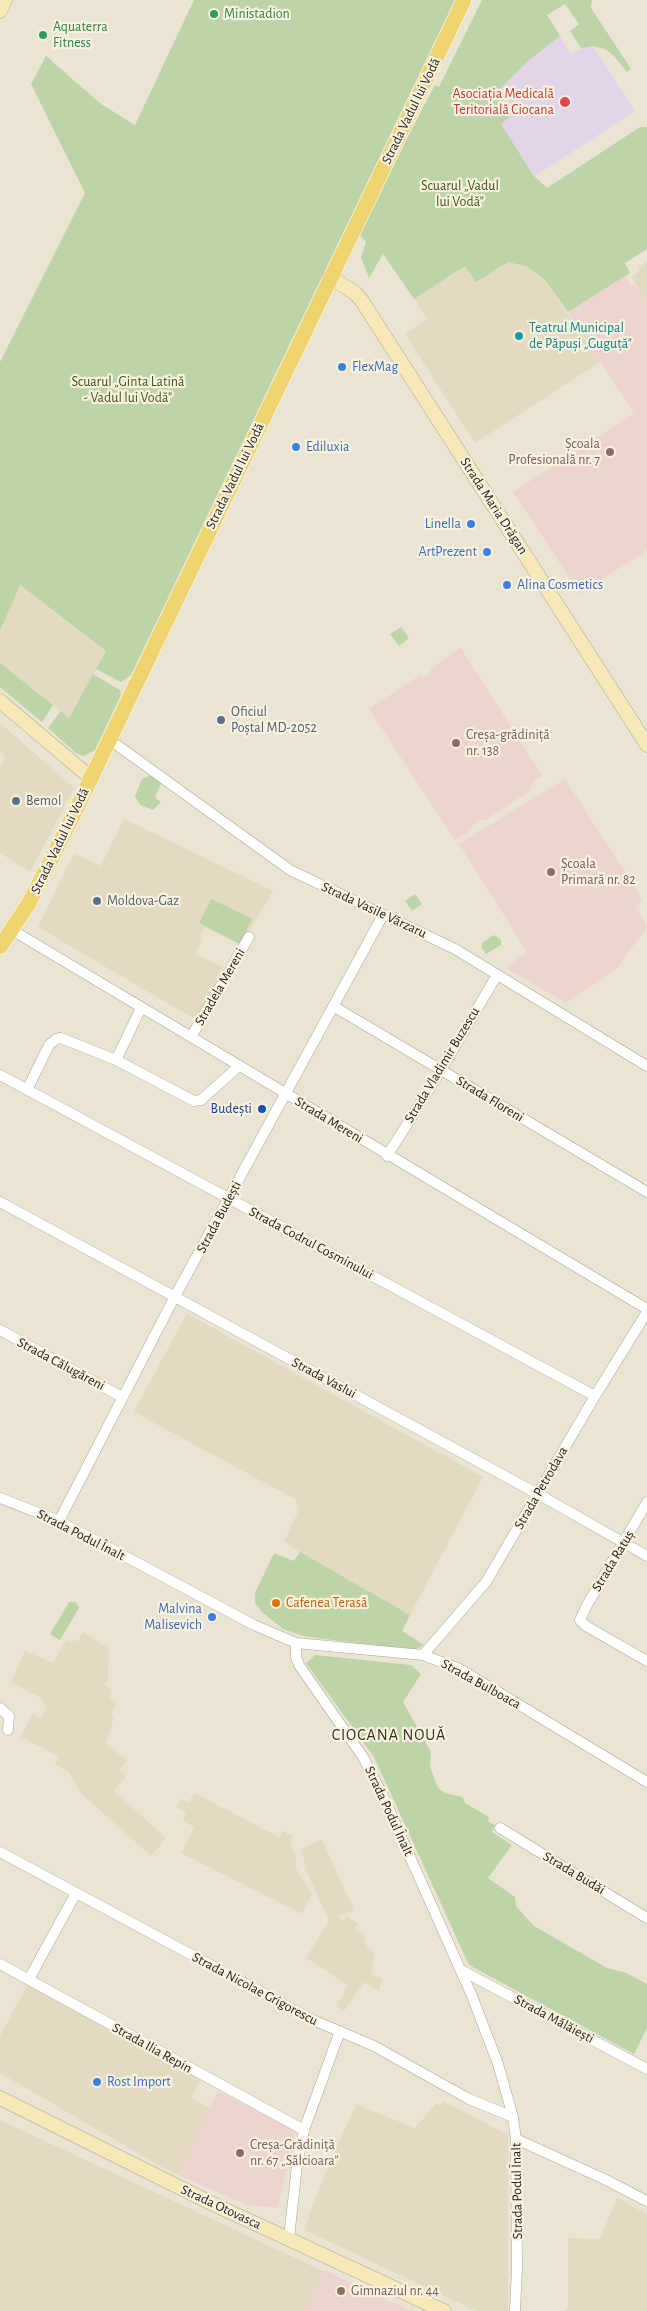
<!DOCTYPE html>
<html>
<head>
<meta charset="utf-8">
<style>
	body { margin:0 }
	canvas { display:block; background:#eae4d2 }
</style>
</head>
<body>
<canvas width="647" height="2311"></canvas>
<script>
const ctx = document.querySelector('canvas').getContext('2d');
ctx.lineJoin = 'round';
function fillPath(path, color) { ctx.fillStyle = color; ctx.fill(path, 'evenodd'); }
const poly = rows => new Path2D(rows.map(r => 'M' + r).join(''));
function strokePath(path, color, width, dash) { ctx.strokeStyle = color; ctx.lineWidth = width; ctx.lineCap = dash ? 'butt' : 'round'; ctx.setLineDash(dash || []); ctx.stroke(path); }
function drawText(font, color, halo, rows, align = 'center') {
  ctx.font = font + ' "Alegreya Sans",sans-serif'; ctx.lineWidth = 4.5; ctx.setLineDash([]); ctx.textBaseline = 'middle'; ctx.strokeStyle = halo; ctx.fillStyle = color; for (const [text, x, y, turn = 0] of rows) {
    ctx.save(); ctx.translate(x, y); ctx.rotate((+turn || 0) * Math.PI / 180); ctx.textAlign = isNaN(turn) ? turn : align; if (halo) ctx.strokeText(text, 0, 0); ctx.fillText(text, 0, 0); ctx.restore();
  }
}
const built = poly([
	[508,261,526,266,545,280,600,362,475,443,405,334,427,319,414,299,465,266,476,281],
	[647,262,647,302,632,277,640,271,638,268],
	[19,585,106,651,69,718,0,663,0,631],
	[0,723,74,788,30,872,0,853,0,767,5,757,0,749],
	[124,819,273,891,241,945,205,927,200,936,203,938,195,954,226,969,196,1020,38,927,74,853,101,866],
	[186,1315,189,1315,483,1477,410,1615,315,1563,284,1541,298,1512,299,1507,295,1499,134,1412],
	[83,1632,109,1649,108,1679,104,1685,112,1690,110,1699,117,1703,111,1713,114,1717,106,1744,127,1760,119,1770,126,1776,114,1791,166,1838,151,1856,80,1792,69,1772,55,1765,58,1756,21,1737,32,1714,41,1719,47,1707,41,1698,11,1682,25,1651,53,1663,66,1640,72,1643,75,1639,78,1641],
	[194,1793,279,1837,283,1831,293,1836,290,1843,296,1858,295,1867,312,1894,302,1914,181,1853,194,1827,183,1821,186,1812,177,1808,181,1799,189,1802],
	[322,1840,354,1910,339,1916,338,1918,343,1921,347,1916,358,1924,355,1929,364,1935,367,1947,374,1953,372,1975,382,1979,379,1991,364,1982,344,2011,337,2006,348,1985,306,1958,329,1921,307,1872,301,1849],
	[27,1985,200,2079,191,2098,210,2108,179,2175,160,2166,0,2073,0,2036],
	[443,2101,508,2135,508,2311,476,2311,305,2230,310,2212,331,2160,356,2104,415,2128,434,2106,437,2104,440,2106],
	[0,2120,323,2271,305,2311,0,2311],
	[617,2198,647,2214,647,2311,566,2311,568,2307,568,2238,600,2239]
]);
const education = poly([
	[625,276,631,286,635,284,647,302,647,550,580,594,513,492,634,413,568,312],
	[461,648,542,776,534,780,530,791,485,820,480,820,473,825,471,830,455,840,369,709,420,675,424,678,430,674,431,668],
	[565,779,643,900,635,906,647,927,618,967,566,1003,506,968,527,952,459,844],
	[218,2091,295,2131,278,2208,247,2205,179,2175],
	[324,2270,411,2311,305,2311]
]);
const medical = poly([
	[560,36,570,54,584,47,593,46,635,111,535,176,500,123,495,94,528,61]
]);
const green = poly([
	[194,0,455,0,131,675,121,682,96,669,106,651,20,585,0,631,0,362,85,193,31,84,46,56,101,104,135,125],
	[482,0,592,0,591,8,631,69,627,72,614,56,605,49,593,46,581,48,570,31,579,24,565,4,547,15,560,36,528,61,495,94,510,117,501,124,534,176,547,188,640,127,647,127,647,249,625,263,630,273,568,312,545,280,526,266,508,262,476,282,465,266,414,299,383,254,369,278,361,257,366,242,360,235,406,140,435,85,439,87],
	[401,627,409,638,399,646,390,634],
	[0,663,53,705,42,722,0,687],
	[93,674,120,690,121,695,95,750,84,756,77,754,48,728,61,711,69,718],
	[152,775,161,784,155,797,161,802,153,810,140,805,135,796,142,779],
	[415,894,422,904,412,911,405,901],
	[211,899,252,919,240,944,199,923],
	[494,935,501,940,501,945,486,954,481,947,482,943],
	[300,1552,410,1615,402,1631,424,1645,412,1651,400,1649,303,1636,283,1629,262,1612,255,1603,255,1593,274,1553,294,1561],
	[69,1602,76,1602,79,1608,60,1640,50,1634],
	[315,1655,411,1665,421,1674,403,1702,431,1752,430,1767,438,1788,445,1793,463,1797,465,1803,489,1817,488,1821,495,1825,492,1832,512,1845,488,1878,515,1897,516,1906,534,1926,607,1968,626,1973,647,1984,647,2028,634,2054,469,1965,374,1757,306,1663]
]);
const street = poly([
	[110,740,290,870,455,949,647,1066],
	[12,930,647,1309],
	[333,1006,647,1192],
	[191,1037,249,937],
	[116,1060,194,1101,201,1100,239,1066],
	[0,1075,595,1396],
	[27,1090,49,1045,56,1039,61,1038,116,1060,141,1008],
	[387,1156,441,1070,497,975],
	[0,1202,538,1494,647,1556],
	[0,1330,122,1397],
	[0,1498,59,1521,254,1625,296,1643,423,1655,460,1669,647,1782],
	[647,1502,587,1605,580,1620,586,1626,647,1661],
	[59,1521,174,1298,383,915],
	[296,1643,296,1657,299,1665,363,1757,382,1794,472,1996,498,2064,513,2117,516,2139,517,2268,515,2311],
	[423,1655,486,1582,595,1396,647,1312],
	[0,1708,9,1716,8,1730],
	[500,1828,647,1918],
	[0,1852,313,2020,374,2046,469,2099,513,2117],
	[0,1964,304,2130],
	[461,1970,647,2069],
	[29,1979,76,1893],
	[516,2139,604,2179,647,2201],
	[289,2238,297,2165,304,2130,340,2031]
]);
const secondary = poly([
	[0,11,5,0],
	[330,277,355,293,362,301,647,745],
	[0,701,91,778],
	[0,2098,213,2204,444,2311]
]);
const primary = poly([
	[0,947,29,903,70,822,464,0]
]);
const markers = [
	[214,14,5,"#2e9e5b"],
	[43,35,5,"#2e9e5b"],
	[565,102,6,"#e0444e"],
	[519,336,5,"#0f9aa8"],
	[342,367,5,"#3f7fe0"],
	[296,447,5,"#3f7fe0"],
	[610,452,5,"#8d6e63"],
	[471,524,5,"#3f7fe0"],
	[487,552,5,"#3f7fe0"],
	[507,585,5,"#3f7fe0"],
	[221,720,5,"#5c6f8a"],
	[456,743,5,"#8d6e63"],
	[16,801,5,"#5c6f8a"],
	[551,872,5,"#8d6e63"],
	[97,901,5,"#5c6f8a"],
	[262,1109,5,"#1a4fb4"],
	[276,1603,5,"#e8710a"],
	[212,1617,5,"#3f7fe0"],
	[97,2082,5,"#3f7fe0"],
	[240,2153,5,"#8d6e63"],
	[341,2291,5,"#8d6e63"]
];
const leisureNames = [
	["Ministadion",224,14],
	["Aquaterra",53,27],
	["Fitness",53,43]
];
const healthNames = [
	["Asociația Medicală",554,94],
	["Teritorială Ciocana",554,110]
];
const streetNames = [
	["Strada Vadul lui Vodă",411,111,-64],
	["Strada Vadul lui Vodă",235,476,-64],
	["Strada Maria Drăgan",494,506,57],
	["Strada Vadul lui Vodă",60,841,-64],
	["Strada Vasile Vărzaru",374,910,25],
	["Stradela Mereni",220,987,-60],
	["Strada Vladimir Buzescu",442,1065,-59],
	["Strada Floreni",490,1099,31],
	["Strada Mereni",329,1120,31],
	["Strada Budești",219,1217,-62],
	["Strada Codrul Cosminului",311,1243,28],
	["Strada Călugăreni",61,1364,28],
	["Strada Vaslui",324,1378,28],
	["Strada Petrodava",541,1488,-60],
	["Strada Podul Înalt",81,1535,27],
	["Strada Ratuș",613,1561,-59],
	["Strada Bulboaca",481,1684,29],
	["Strada Podul Înalt",389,1811,65],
	["Strada Budăi",574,1873,31],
	["Strada Nicolae Grigorescu",255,1989,28],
	["Strada Mălăiești",554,2019,28],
	["Strada Ilia Repin",152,2048,29],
	["Strada Podul Înalt",517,2191,-91],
	["Strada Otovasca",221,2207,25]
];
const parkNames = [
	["Scuarul „Vadul",460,186],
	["lui Vodă”",460,202],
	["Scuarul „Ginta Latină",128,382],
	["- Vadul lui Vodă”",128,398]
];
const cultureNames = [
	["Teatrul Municipal",529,328],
	["de Păpuși „Guguță”",529,344]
];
const shopNames = [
	["FlexMag",352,367],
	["Ediluxia",306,447],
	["Linella",461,524,"right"],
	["ArtPrezent",477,552,"right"],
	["Alina Cosmetics",517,585],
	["Malvina",202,1609,"right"],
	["Malisevich",202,1625,"right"],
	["Rost Import",107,2082]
];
const educationNames = [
	["Școala",600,444,"right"],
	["Profesională nr. 7",600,460,"right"],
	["Creșa-grădiniță",466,735],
	["nr. 138",466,751],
	["Școala",561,864],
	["Primară nr. 82",561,880],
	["Creșa-Grădiniță",250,2145],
	["nr. 67 „Sălcioara”",250,2161],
	["Gimnaziul nr. 44",351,2291]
];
const serviceNames = [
	["Oficiul",231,712],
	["Poștal MD-2052",231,728],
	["Bemol",26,801],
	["Moldova-Gaz",107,901]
];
const transitNames = [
	["Budești",252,1109]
];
const foodNames = [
	["Cafenea Terasă",286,1603]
];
const quarterNames = [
	["CIOCANA NOUĂ",389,1735]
];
fillPath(built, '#e2dac1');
fillPath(education, '#eed4cf');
fillPath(medical, '#e2d5e9');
fillPath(green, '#bdd4a8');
strokePath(street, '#aba594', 11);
strokePath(secondary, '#aba594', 15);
strokePath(primary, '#fff', 16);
strokePath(street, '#fff', 10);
strokePath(secondary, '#f7e9b7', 14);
strokePath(primary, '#efd36e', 15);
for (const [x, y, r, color] of markers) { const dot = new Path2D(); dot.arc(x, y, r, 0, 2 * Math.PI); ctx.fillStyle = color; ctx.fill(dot); strokePath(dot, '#f8f2df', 2); }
drawText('14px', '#27864d', '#f8f2df', leisureNames, 'left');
drawText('14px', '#be3a42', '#f8f2df', healthNames, 'right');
drawText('14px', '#26231d', '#f8f2df', streetNames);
drawText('14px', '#3c5818', '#f8f2df', parkNames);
drawText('14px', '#0d838f', '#f8f2df', cultureNames, 'left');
drawText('14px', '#366cbe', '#f8f2df', shopNames, 'left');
drawText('14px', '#785e54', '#f8f2df', educationNames, 'left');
drawText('14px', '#4e5e75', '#f8f2df', serviceNames, 'left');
drawText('14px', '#164399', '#f8f2df', transitNames, 'right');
drawText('14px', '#c56008', '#f8f2df', foodNames, 'left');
ctx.letterSpacing = '1px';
drawText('16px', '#363122', '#f8f2df', quarterNames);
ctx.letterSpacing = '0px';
</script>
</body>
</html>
